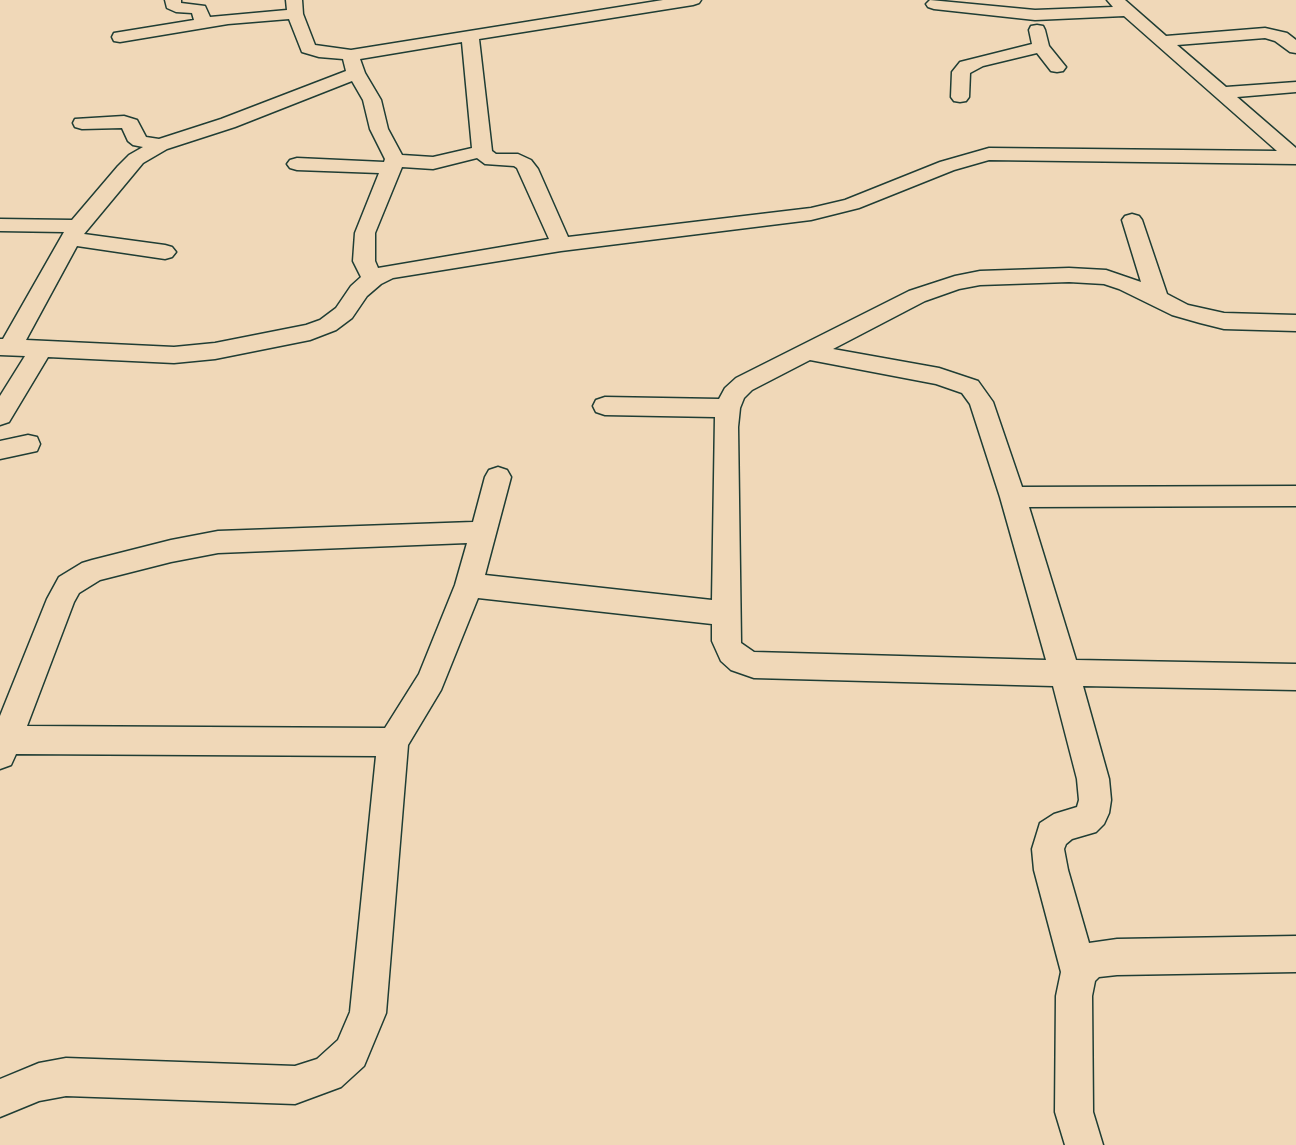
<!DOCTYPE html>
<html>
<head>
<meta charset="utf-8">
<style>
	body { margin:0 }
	canvas { display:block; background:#f0d8b8 }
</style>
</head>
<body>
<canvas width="1296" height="1145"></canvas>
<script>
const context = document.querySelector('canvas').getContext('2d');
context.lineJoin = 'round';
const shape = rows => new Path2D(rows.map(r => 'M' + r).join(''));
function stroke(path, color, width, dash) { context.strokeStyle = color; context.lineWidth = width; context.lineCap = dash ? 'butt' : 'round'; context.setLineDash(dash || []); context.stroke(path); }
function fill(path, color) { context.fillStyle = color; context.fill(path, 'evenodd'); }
const street = shape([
	[165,0,181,0,181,3,205,6,210,17,287,10,286,0,302,0,303,14,315,45,351,50,663,0,701,0,699,3,693,5,479,39,492,151,496,154,518,154,531,160,538,169,568,237,811,208,845,200,940,162,989,148,1277,151,1124,16,1035,20,934,9,928,7,926,4,930,0,1035,10,1113,7,1107,0,1125,0,1166,36,1265,28,1287,33,1296,40,1296,53,1290,52,1275,41,1265,38,1177,45,1226,87,1296,82,1296,92,1237,97,1296,148,1296,164,989,160,954,170,859,208,811,220,561,251,393,278,381,284,367,296,352,318,336,330,310,340,215,359,174,363,48,357,9,422,0,425,0,396,25,356,0,355,0,339,3,339,64,232,0,231,0,219,72,220,118,166,129,155,143,147,133,145,128,141,122,128,82,129,75,127,73,123,75,119,124,116,137,120,146,137,159,139,221,119,346,71,343,59,319,57,302,52,289,19,228,24,120,42,114,41,112,37,114,33,194,20,192,13,176,12,167,8,165,0],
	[462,42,472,148,433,157,402,155,388,129,381,100,365,73,360,59,462,42],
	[352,81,363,100,370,129,385,159,384,162,297,158,290,160,287,164,290,168,297,170,379,173,355,233,353,261,361,277,351,286,336,308,320,320,306,325,215,343,174,347,26,340,77,246,165,259,172,257,176,252,172,247,165,245,84,234,143,163,167,149,235,127,352,81],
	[477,158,485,164,514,166,517,168,549,239,378,268,375,261,375,233,402,167,433,169,477,158],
	[1037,25,1043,26,1045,30,1049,46,1066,67,1063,71,1057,72,1051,71,1037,53,983,66,970,73,969,97,966,101,960,102,954,101,951,97,952,72,960,62,1032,44,1029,30,1031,26,1037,25],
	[1132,214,1139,216,1142,220,1167,294,1188,305,1224,313,1296,315,1296,331,1224,329,1200,323,1172,315,1119,289,1104,284,1069,282,980,285,959,289,925,301,833,349,939,368,978,381,993,402,1022,487,1296,486,1296,506,1029,507,1076,660,1296,664,1296,690,1083,686,1109,779,1111,800,1109,813,1104,824,1096,832,1072,839,1066,844,1064,849,1068,870,1089,943,1117,939,1296,936,1296,972,1117,975,1099,977,1095,981,1092,996,1093,1112,1103,1145,1065,1145,1055,1112,1056,996,1061,972,1034,870,1032,849,1040,823,1054,814,1077,807,1079,800,1077,779,1053,686,754,678,731,670,721,661,712,641,712,624,478,598,441,690,408,745,386,1013,364,1066,341,1087,295,1104,66,1096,39,1101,0,1117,0,1079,39,1063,66,1058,295,1066,317,1059,338,1040,350,1012,376,756,16,754,11,765,0,769,0,716,47,599,59,577,82,563,92,560,171,540,218,531,473,522,485,477,489,470,498,467,507,470,511,477,485,575,712,600,715,417,605,415,596,412,593,406,596,400,605,397,719,399,725,388,736,378,909,291,955,276,980,271,1069,268,1106,270,1141,282,1122,220,1125,216,1132,214],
	[810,360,936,384,962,393,970,404,1000,497,1046,660,754,652,741,643,738,427,740,408,744,398,752,390,810,360],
	[467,543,455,585,419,674,385,728,27,726,74,602,79,593,100,580,171,562,218,553,467,543],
	[28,435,37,437,40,444,37,451,0,459,0,441,28,435]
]);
stroke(street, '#1f3d34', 3);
fill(street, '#f0d8b8');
</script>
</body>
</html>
